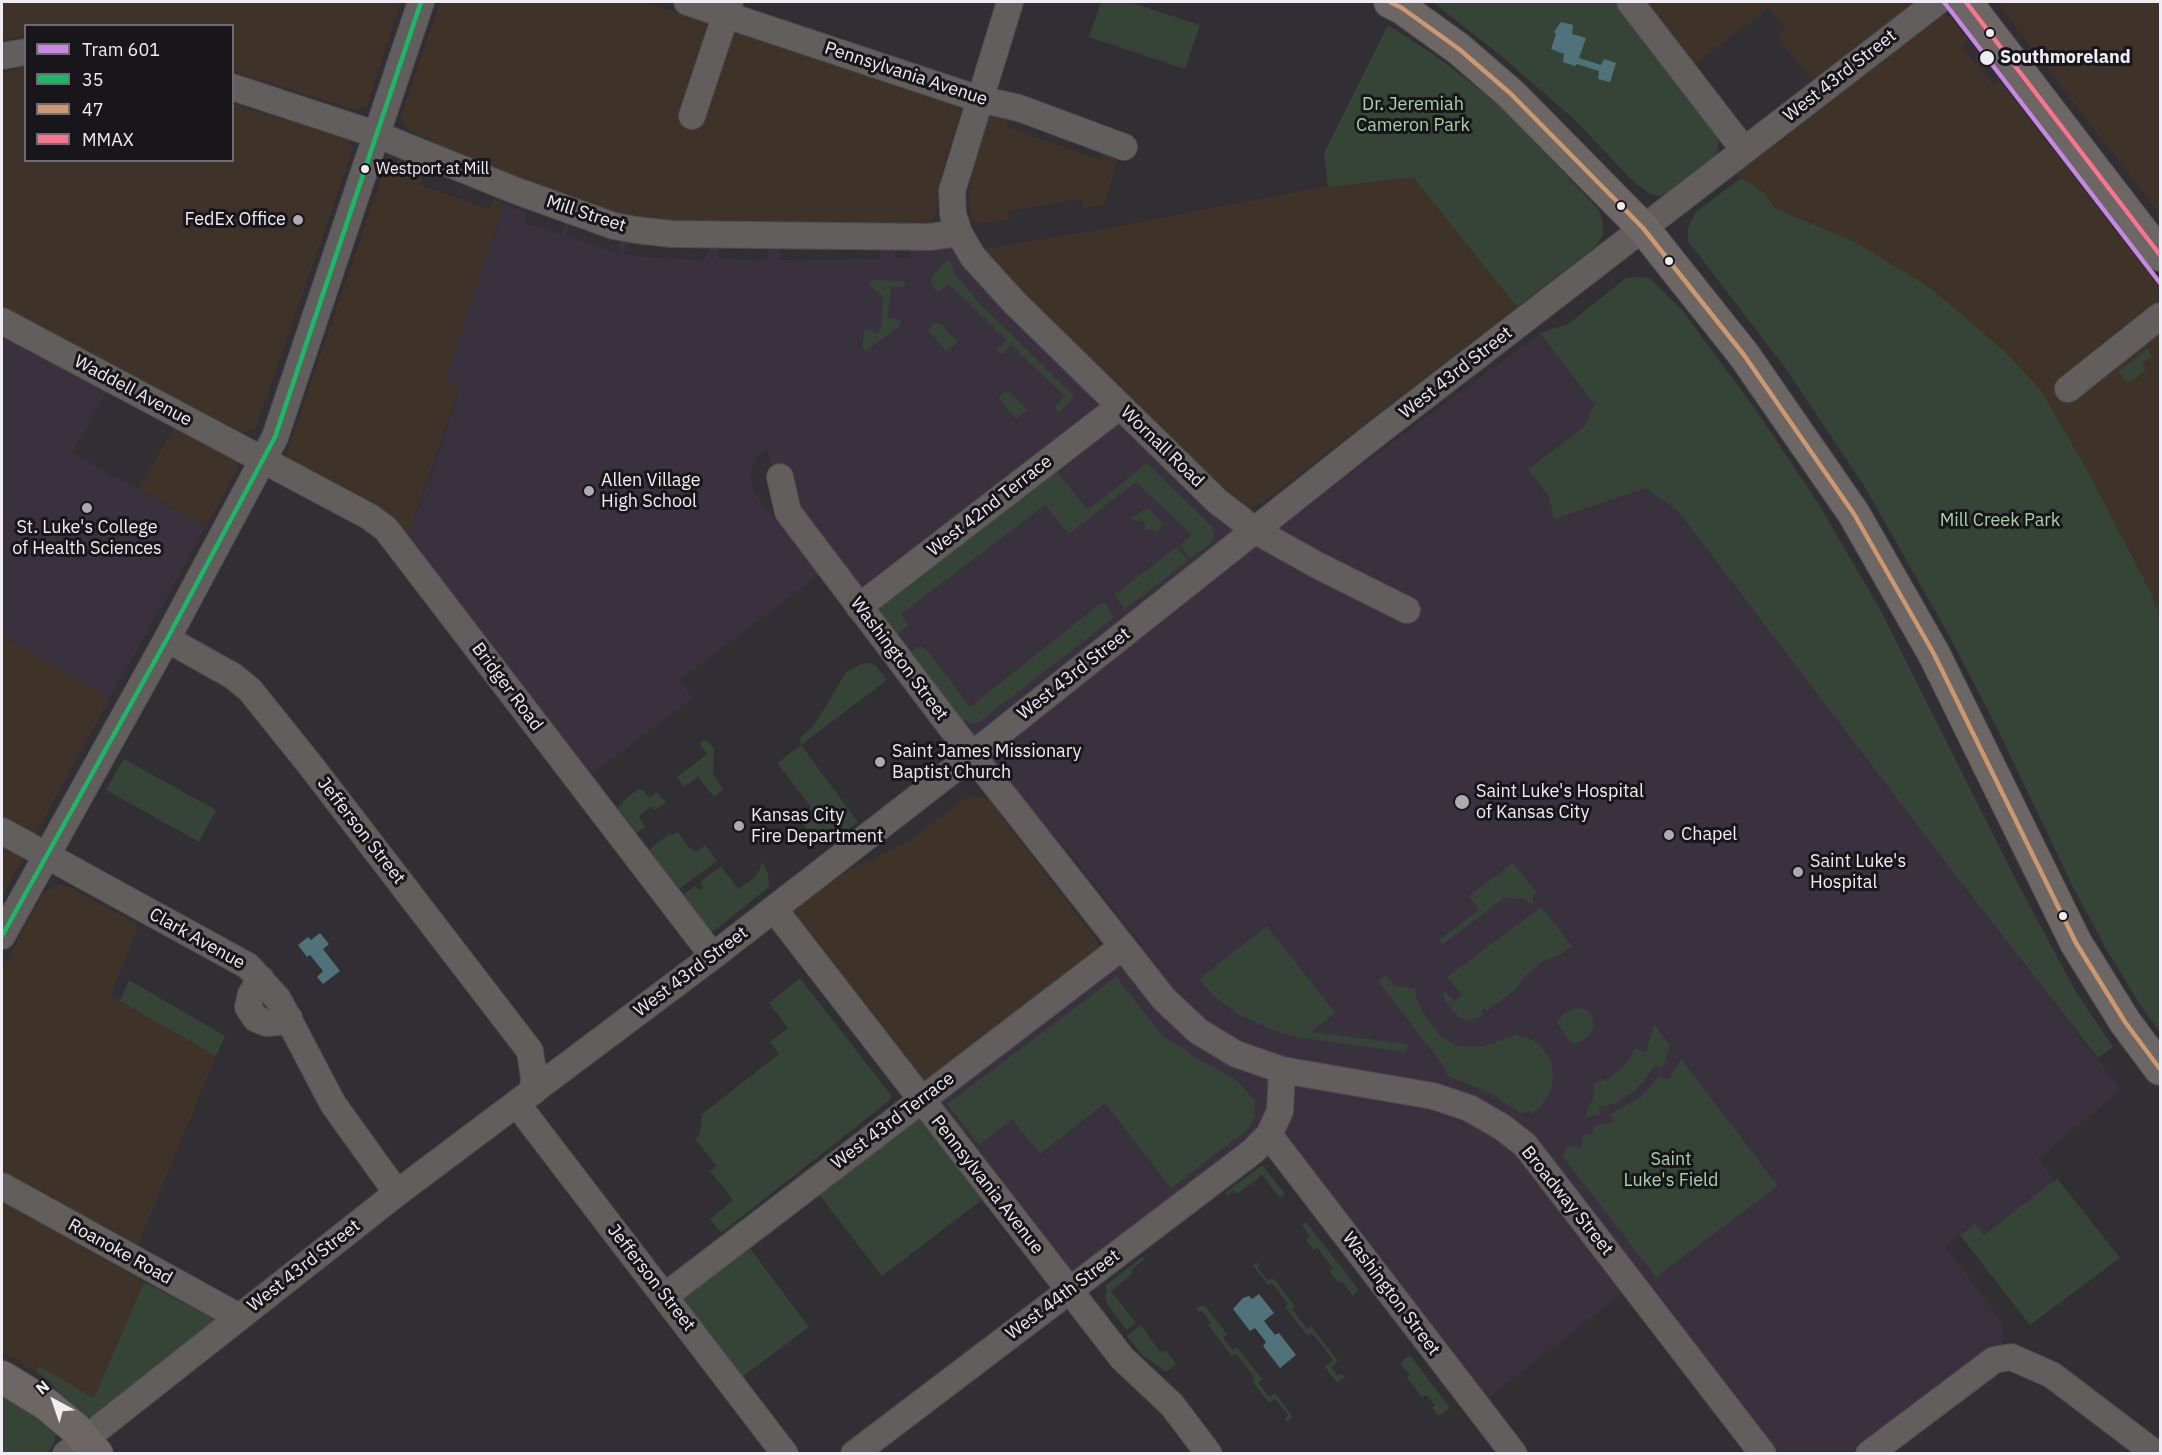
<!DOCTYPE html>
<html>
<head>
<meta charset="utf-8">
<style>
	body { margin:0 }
	#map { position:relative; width:2162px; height:1455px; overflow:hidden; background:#312e34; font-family:"IBM Plex Sans",sans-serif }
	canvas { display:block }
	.frame { position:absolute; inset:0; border:3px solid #f0ecf3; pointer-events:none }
	.legend { position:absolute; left:24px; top:24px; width:210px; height:138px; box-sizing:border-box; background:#18161a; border:2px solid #6e6c71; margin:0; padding:8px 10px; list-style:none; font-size:18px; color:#f0ecf3 }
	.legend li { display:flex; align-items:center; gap:12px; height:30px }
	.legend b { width:30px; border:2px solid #6e6c71 }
	.north { position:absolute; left:24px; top:1371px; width:60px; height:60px; -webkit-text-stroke:4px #18161a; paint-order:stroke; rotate:320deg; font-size:16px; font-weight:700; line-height:24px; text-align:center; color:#f0ecf3 }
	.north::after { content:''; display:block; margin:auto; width:21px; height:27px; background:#f0ecf3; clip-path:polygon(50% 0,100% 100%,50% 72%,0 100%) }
</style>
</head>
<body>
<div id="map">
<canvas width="2162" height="1455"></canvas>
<div class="frame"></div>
<ul class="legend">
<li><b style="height:8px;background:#c787e3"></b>Tram 601</li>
<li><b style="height:8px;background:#1ab867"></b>35</li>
<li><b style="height:8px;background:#cd976f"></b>47</li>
<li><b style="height:8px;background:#fc738d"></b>MMAX</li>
</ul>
<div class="north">N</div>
</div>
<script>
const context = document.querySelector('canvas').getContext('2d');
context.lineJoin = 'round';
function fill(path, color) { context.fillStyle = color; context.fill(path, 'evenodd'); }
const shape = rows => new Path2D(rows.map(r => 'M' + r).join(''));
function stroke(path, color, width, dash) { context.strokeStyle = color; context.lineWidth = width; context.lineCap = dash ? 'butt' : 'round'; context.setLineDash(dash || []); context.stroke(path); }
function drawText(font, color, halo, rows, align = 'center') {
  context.font = font + ' "IBM Plex Sans",sans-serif'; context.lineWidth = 6; context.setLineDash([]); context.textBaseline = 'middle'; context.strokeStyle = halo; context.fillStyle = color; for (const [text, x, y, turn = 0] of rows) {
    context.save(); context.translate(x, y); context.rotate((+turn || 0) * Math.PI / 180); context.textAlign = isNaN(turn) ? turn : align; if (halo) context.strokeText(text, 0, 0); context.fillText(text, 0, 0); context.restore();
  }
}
const commercial = shape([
	[2,2,401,2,367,106,356,110,233,72,232,26,26,26,25,34,2,41],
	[440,2,646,2,952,104,959,108,961,112,940,179,935,215,931,221,926,223,792,226,642,220,529,187,409,130,402,121,401,116],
	[1642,2,1915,2,1813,82,1777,37,1785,30,1768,8,1692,67],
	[1995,2,2160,2,2160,215,1998,4],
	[1943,13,1950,17,1968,40,1962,46,1993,85,1999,80,2160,288,2160,617,2152,595,2086,468,2041,390,1855,242,1774,208,1765,193,1741,178,1735,172],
	[25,67,26,160,232,160,233,104,348,138,353,149,257,425,253,430,236,434,2,307,2,73],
	[997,116,1009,119,1007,127,1101,160,1104,153,1116,155,1117,160,1106,200,1102,205,1083,209,1082,199,1009,211,1010,220,979,224,974,221,970,216,968,172,982,125,988,118],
	[397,160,406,161,423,168,420,185,489,209,493,199,505,204,446,379,461,385,405,544,287,459,286,455,383,173,390,164],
	[1413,177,1517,307,1262,503,1246,509,1241,509,1014,290,983,249,1103,229,1327,186],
	[175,426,237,459,238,468,206,527,138,489],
	[2,636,110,698,36,833,32,836,2,820],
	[968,796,981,796,990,801,1102,948,925,1084,791,911,796,905,849,870,907,842],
	[2,843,22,854,22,860,2,896],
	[59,884,70,887,135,923,138,928,111,995,216,1056,136,1250,2,1175,2,970,43,893],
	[2,1201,144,1282,94,1398,39,1366,36,1372,2,1352]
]);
const built = shape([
	[505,204,526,212,525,223,561,234,564,226,567,224,569,228,566,236,617,253,620,243,624,240,626,244,624,254,644,257,705,260,709,247,718,246,719,259,766,260,768,247,779,248,780,260,881,259,881,246,894,247,895,258,909,258,908,245,943,244,964,254,1258,542,1540,333,1594,404,1585,426,1528,468,1549,497,1554,519,1647,488,1678,511,2121,1090,2038,1159,2054,1180,1984,1235,1974,1224,1946,1247,2002,1322,2002,1350,1979,1361,1855,1453,1776,1453,1645,1276,1482,1403,1309,1173,1251,1137,1071,1273,940,1103,941,1100,1142,946,1079,864,972,740,777,496,768,448,756,457,751,467,750,475,752,489,819,575,680,680,693,698,587,778,405,544,435,464,461,385,446,379],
	[2,331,108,389,72,453,206,527,110,698,2,636]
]);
const green = shape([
	[1101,2,1129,2,1200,25,1185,69,1089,37],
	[1433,2,1615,2,1713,130,1719,143,1716,155,1668,193,1658,196,1650,194,1634,182,1575,120,1501,56],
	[1388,25,1433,54,1498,103,1599,210,1603,224,1603,235,1595,247,1517,307,1413,177,1328,187,1324,153],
	[1741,178,1765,193,1774,208,1855,242,1929,287,2004,351,2041,390,2086,468,2152,595,2160,617,2160,1032,2139,1003,2105,947,2073,887,1998,730,1951,639,1863,484,1786,369,1688,241,1688,228,1696,212],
	[950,259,955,274,977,301,1073,395,1071,400,1058,413,1055,406,1065,396,1011,345,1002,354,999,353,997,349,1006,340,949,284,939,292,934,290,931,281,933,276,943,263],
	[1640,277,1651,279,1682,310,1758,413,1818,503,1881,611,2016,880,2076,992,2113,1047,2098,1058,1950,868,1678,511,1646,488,1554,519,1549,497,1528,469,1585,426,1594,404,1540,333,1568,324,1626,278],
	[873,280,902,281,906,285,905,287,891,287,888,318,900,320,901,325,866,351,862,347,865,327,877,334,881,328,883,296,870,286,870,283],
	[935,323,941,324,956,341,956,344,946,351,928,330],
	[2147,349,2152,356,2142,364,2146,370,2133,381,2127,382,2118,372],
	[1006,391,1010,392,1027,410,1016,419,999,399,999,396],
	[1147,463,1212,527,1214,536,1211,543,1190,559,1180,545,1192,535,1136,482,1069,534,1045,505,901,614,908,625,898,634,877,608,1056,471,1088,510],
	[1149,509,1162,522,1159,531,1145,529,1145,522,1131,519,1143,510],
	[1177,547,1188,561,1125,609,1114,595],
	[1101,603,1106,604,1114,618,979,722,973,724,970,724,967,720,964,722,912,652,915,648,921,646,927,650,970,707],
	[870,663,876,666,887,680,801,745,858,822,835,839,828,843,824,842,813,836,803,825,813,818,808,811,811,807,777,763,801,745,800,738,815,724,846,672,861,664],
	[706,740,714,748,713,773,723,790,714,797,698,777,684,787,677,777,707,754,700,745,701,741],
	[124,759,216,810,199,842,106,790],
	[638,789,644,791,650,798,657,792,666,802,655,810,651,806,639,816,645,827,637,833,617,809,623,801],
	[678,832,688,847,696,852,705,845,717,861,678,890,650,851,652,847,670,833,672,836],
	[762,862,768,873,769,887,714,931,708,929,682,895,695,886,699,890,703,887,700,882,721,866,738,889,753,879,760,869],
	[1513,863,1537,893,1532,898,1534,905,1521,898,1512,899,1511,897,1501,900,1443,944,1439,940,1479,910,1469,896],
	[1541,907,1572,946,1561,954,1540,963,1524,977,1516,989,1487,1011,1484,1008,1481,1011,1483,1014,1477,1018,1466,1020,1458,1016,1445,1001,1443,990,1454,1001,1462,995,1447,977],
	[1267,926,1335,1013,1311,1032,1407,1044,1409,1046,1405,1052,1302,1038,1275,1031,1236,1013,1214,996,1199,979],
	[1386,975,1395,986,1415,988,1416,998,1422,1011,1441,1037,1457,1046,1481,1047,1515,1035,1528,1038,1539,1044,1551,1061,1553,1078,1551,1090,1541,1106,1533,1114,1529,1111,1521,1113,1491,1094,1447,1075,1443,1065,1378,981],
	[1116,977,1163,1036,1187,1051,1190,1055,1235,1079,1255,1100,1255,1116,1247,1130,1171,1188,1105,1103,1040,1154,1012,1119,979,1145,947,1104],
	[800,978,891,1095,889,1101,721,1233,710,1219,733,1200,710,1171,717,1166,695,1139,700,1134,702,1114,779,1054,770,1042,788,1028,769,1003],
	[129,980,225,1036,216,1056,120,1001],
	[1577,1007,1589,1012,1593,1020,1594,1026,1589,1036,1575,1044,1569,1041,1557,1023,1563,1014],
	[1654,1024,1670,1045,1663,1068,1655,1065,1644,1081,1632,1093,1616,1103,1598,1108,1600,1114,1585,1118,1590,1102,1593,1101,1594,1084,1609,1078,1621,1069,1630,1059,1635,1048,1646,1053],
	[1681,1059,1778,1186,1656,1277,1563,1157,1566,1146,1581,1148,1583,1135,1593,1134,1593,1127,1613,1121,1610,1114,1641,1097,1659,1076,1668,1080],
	[919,1119,924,1121,983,1199,882,1276,818,1193,912,1120],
	[1262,1165,1285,1194,1280,1198,1262,1175,1237,1194,1234,1190,1227,1196,1225,1193],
	[2057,1178,2120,1258,2030,1325,1960,1235,1975,1224,1984,1235],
	[1306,1222,1358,1289,1353,1296,1341,1281,1338,1282,1329,1271,1333,1268,1317,1248,1314,1250,1306,1240,1310,1236,1302,1225],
	[749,1247,809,1327,738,1380,683,1304,684,1298,688,1293],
	[1142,1257,1145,1259,1131,1270,1133,1273,1111,1291,1136,1323,1127,1330,1107,1304,1105,1296,1107,1289,1105,1286],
	[1257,1262,1260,1266,1258,1268,1268,1281,1273,1278,1295,1306,1292,1309,1307,1329,1311,1326,1338,1361,1331,1367,1338,1376,1341,1373,1345,1377,1337,1383,1325,1367,1333,1360,1312,1333,1308,1336,1285,1307,1288,1304,1272,1283,1268,1285,1253,1266],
	[144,1282,212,1318,215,1323,92,1417,86,1417,66,1403,50,1381,36,1372,39,1366,94,1398],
	[1200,1306,1205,1306,1227,1334,1223,1338,1233,1350,1237,1347,1262,1379,1258,1383,1269,1397,1275,1393,1293,1417,1287,1422,1285,1419,1288,1415,1275,1399,1269,1403,1252,1381,1255,1378,1236,1354,1232,1356,1208,1325,1211,1323,1202,1311,1199,1312,1196,1308],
	[1141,1325,1161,1353,1166,1350,1176,1364,1166,1372,1142,1355,1127,1336],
	[1410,1355,1450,1408,1439,1416,1432,1408,1435,1405,1426,1395,1422,1397,1407,1378,1410,1375,1400,1363],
	[2,1393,28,1409,56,1431,54,1443,47,1453,2,1453]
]);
const water = shape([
	[1561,22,1573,25,1572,34,1586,38,1579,58,1601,65,1604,59,1616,63,1610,82,1598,79,1599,71,1577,64,1575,66,1563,62,1564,54,1551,49,1556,34,1554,32],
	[320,933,329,944,323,949,340,971,323,984,317,977,323,971,310,955,307,957,298,945,308,937,311,940],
	[1259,1294,1274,1313,1264,1321,1275,1335,1279,1333,1296,1355,1280,1368,1263,1346,1266,1342,1255,1328,1250,1331,1233,1309,1243,1298,1249,1296,1252,1299]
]);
const minor = shape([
	[687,2,979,99,1019,108,1124,147],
	[1010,2,952,191,953,214,959,233,973,257,1014,302,1217,501,1256,531,1317,565,1407,610],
	[1630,2,1744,150],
	[2,56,26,52],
	[232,87,378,135,514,190,614,226,636,230,672,234,929,237,959,233],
	[692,116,730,2],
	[2,321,370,517,386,529,713,956],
	[2068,389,2160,316],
	[780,477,788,512,972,755,1164,999,1198,1031,1236,1054,1282,1070,1433,1096,1469,1108,1502,1127,1525,1145,1539,1163,1763,1454],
	[859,607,1120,406],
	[167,639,233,676,250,690,311,766,530,1051,534,1078,533,1092],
	[2,831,248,966,278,999,333,1104,397,1193],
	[774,909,1122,1358,1172,1405,1209,1454],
	[2,936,167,639,275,437,421,2],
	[261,979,251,994,248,1007,256,1019,267,1023,278,1022,289,1018],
	[517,1104,785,1454],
	[1269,1135,1514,1454],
	[2,1186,239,1317],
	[665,1296,1122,947],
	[66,1454,397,1193,713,956,953,770,1372,437,1937,2],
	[854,1454,1252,1152,1269,1135,1280,1111,1282,1070],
	[1869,1454,1994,1360,2011,1357,2052,1375,2156,1454]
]);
const major = shape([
	[1390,2,1402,8,1459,49,1511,94,1643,228,1744,355,1854,514,1934,654,2076,943,2125,1022,2160,1069],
	[1966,2,2160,255],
	[2,1377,46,1404,76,1429,97,1454]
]);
const bus1 = shape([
	[2,936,167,639,275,437,421,2]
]);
const bus2 = shape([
	[1390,2,1402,8,1459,49,1511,94,1643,228,1744,355,1854,514,1934,654,2076,943,2125,1022,2160,1069]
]);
const bus3 = shape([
	[1966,2,2160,255]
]);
const tram1 = shape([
	[1944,2,2160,283]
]);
const markers = [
	[1990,33,5,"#f0ecf3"],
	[1987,58,8,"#f0ecf3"],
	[365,169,5,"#f0ecf3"],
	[1621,206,5,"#f0ecf3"],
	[298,220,6,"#adaab0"],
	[1669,261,5,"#f0ecf3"],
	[589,491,6,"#adaab0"],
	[87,508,6,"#adaab0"],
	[880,762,6,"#adaab0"],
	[1462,802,8,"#adaab0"],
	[739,826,6,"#adaab0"],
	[1669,835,6,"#adaab0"],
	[1798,872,6,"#adaab0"],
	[2063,916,5,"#f0ecf3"]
];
const busNames = [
	["Westport at Mill",376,169]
];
const stopNames = [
	["Southmoreland",2000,58]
];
const streetNames = [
	["Pennsylvania Avenue",906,74,18],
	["West 43rd Street",1840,76,-38],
	["Mill Street",586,214,18],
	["West 43rd Street",1456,373,-38],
	["Waddell Avenue",133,391,28],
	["Wornall Road",1162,447,44],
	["West 42nd Terrace",990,506,-38],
	["Washington Street",899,659,53],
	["West 43rd Street",1074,674,-38],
	["Bridger Road",507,687,53],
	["Jefferson Street",361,831,52],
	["Clark Avenue",197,939,29],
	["West 43rd Street",691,972,-37],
	["West 43rd Terrace",893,1121,-37],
	["Pennsylvania Avenue",987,1185,52],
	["Broadway Street",1567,1201,51],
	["Roanoke Road",120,1252,29],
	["West 43rd Street",304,1266,-38],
	["Jefferson Street",651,1278,52],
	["Washington Street",1391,1294,53],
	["West 44th Street",1063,1295,-37]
];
const parkNames = [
	["Dr. Jeremiah",1413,105],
	["Cameron Park",1413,126],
	["Mill Creek Park",2000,521],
	["Saint",1671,1160],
	["Luke's Field",1671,1181]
];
const poiNames = [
	["FedEx Office",286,220,"right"],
	["Allen Village",601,481],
	["High School",601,502],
	["St. Luke's College",87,528,"center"],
	["of Health Sciences",87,549,"center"],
	["Saint James Missionary",892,752],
	["Baptist Church",892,773],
	["Saint Luke's Hospital",1476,792],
	["of Kansas City",1476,813],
	["Kansas City",751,816],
	["Fire Department",751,837],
	["Chapel",1681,835],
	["Saint Luke's",1810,862],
	["Hospital",1810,883]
];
fill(commercial, '#3f3228');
fill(built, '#3a313f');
fill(green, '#364437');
fill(water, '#50727a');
stroke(minor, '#4c494e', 28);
stroke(major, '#4c494e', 34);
stroke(minor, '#615e5d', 26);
stroke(major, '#6c6765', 32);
stroke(bus1, '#1ab867', 4.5);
stroke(bus2, '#cd976f', 4.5);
stroke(bus3, '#fc738d', 4.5);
stroke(tram1, '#c787e3', 4.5);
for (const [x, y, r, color] of markers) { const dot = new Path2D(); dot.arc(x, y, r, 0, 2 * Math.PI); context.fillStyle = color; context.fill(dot); stroke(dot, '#18161a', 2); }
drawText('16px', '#f0ecf3', '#18161a', busNames, 'left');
drawText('bold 18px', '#f0ecf3', '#18161a', stopNames, 'left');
drawText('18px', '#f0ecf3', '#18161a', streetNames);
drawText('18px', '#a7d2a8', '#18161a', parkNames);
drawText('18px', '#f0ecf3', '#18161a', poiNames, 'left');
</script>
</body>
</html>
